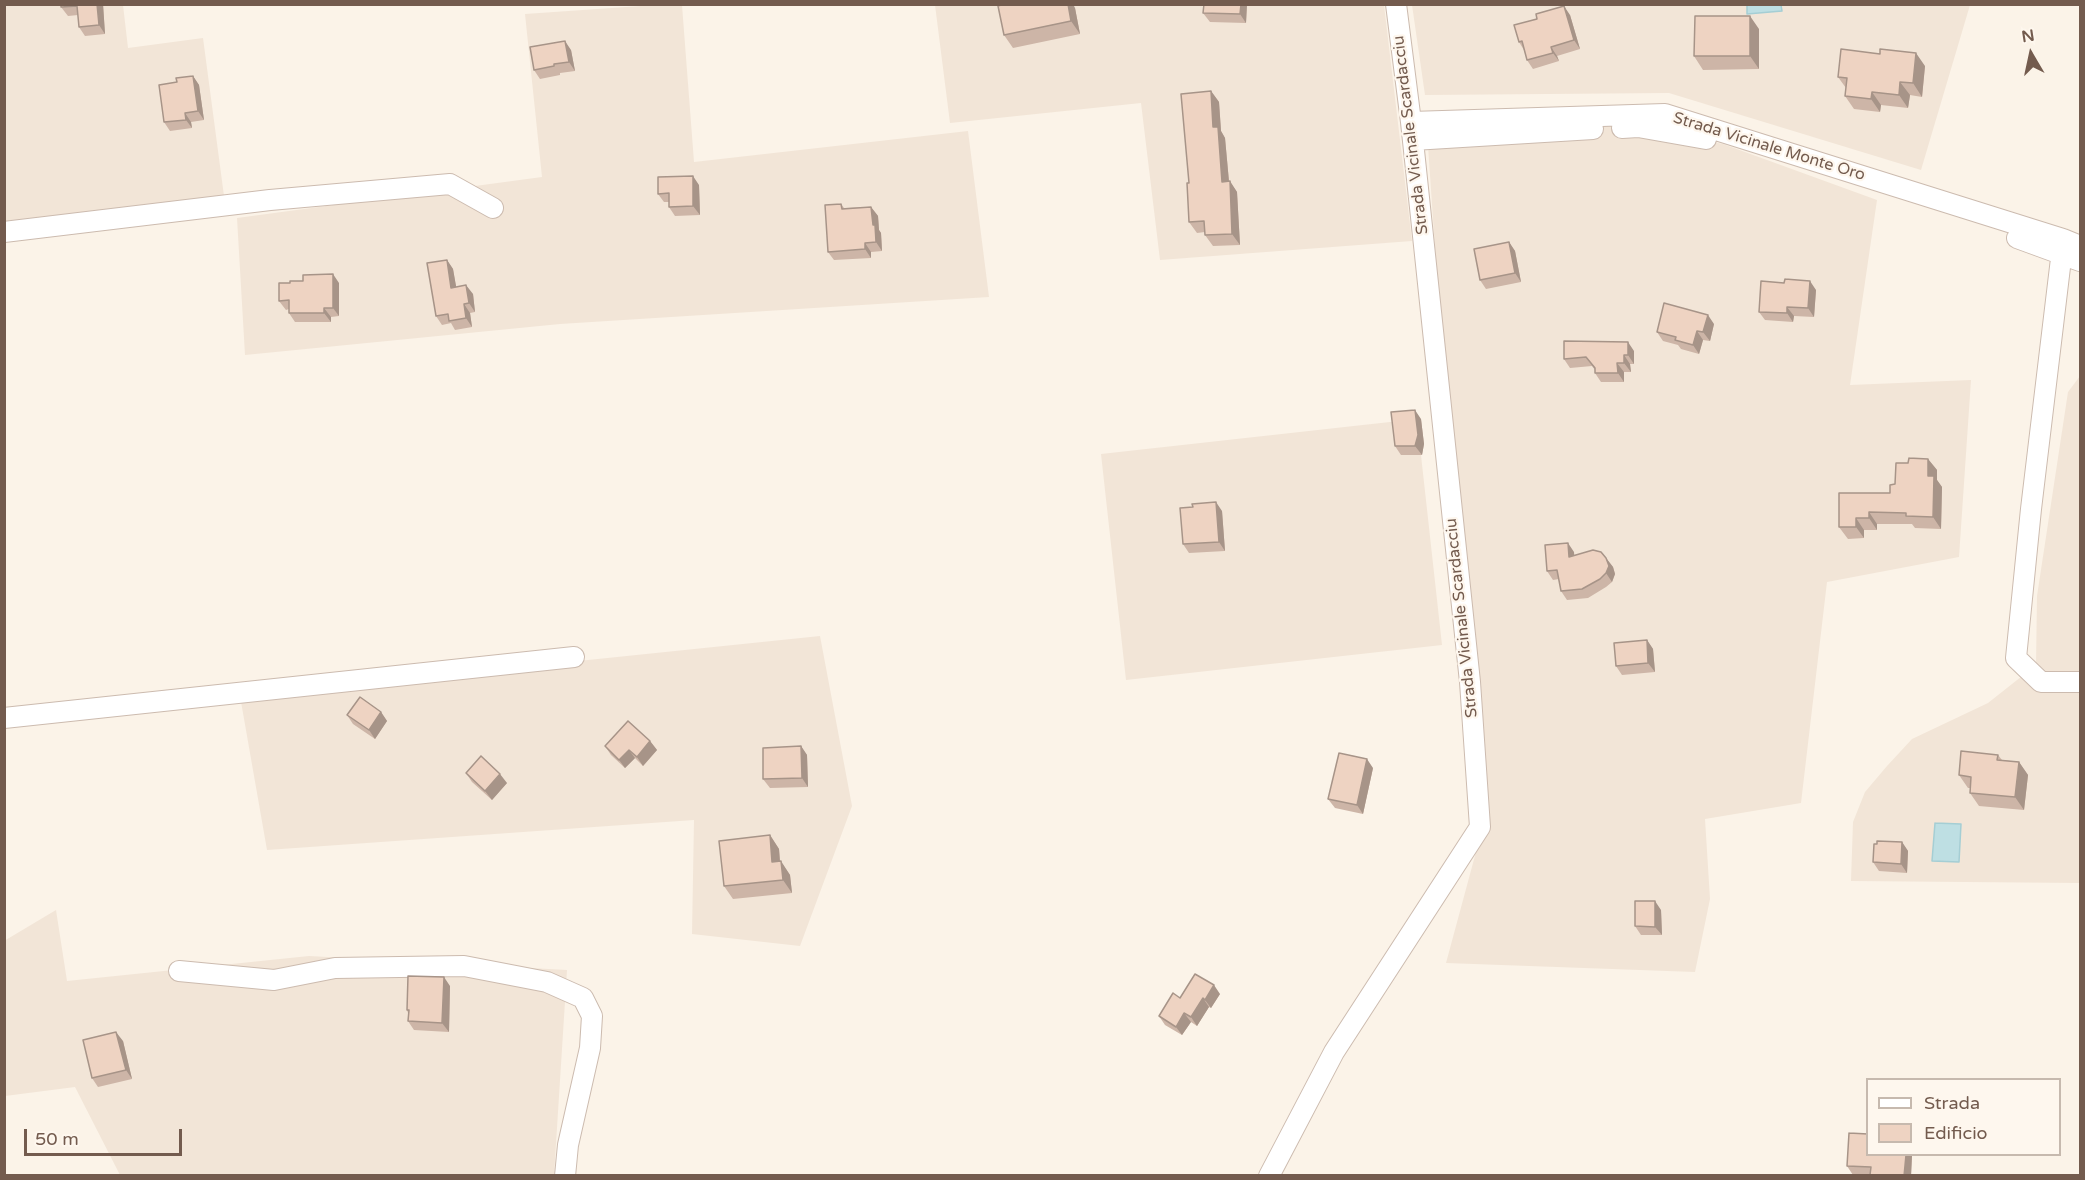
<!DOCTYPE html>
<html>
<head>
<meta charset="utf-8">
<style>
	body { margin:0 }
	#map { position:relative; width:2085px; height:1180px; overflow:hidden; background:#fbf3e8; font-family:"Varela Round",sans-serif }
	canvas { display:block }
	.frame { position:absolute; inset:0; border:6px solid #735b4e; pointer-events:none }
	.legend { position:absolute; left:1866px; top:1078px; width:195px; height:78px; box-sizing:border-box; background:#fef7ee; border:2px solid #c6b9ae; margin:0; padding:8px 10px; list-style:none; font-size:18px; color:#735b4e }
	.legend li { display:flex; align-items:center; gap:12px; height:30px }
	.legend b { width:30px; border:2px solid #c6b9ae }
	.north { position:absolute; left:2001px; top:24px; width:60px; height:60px; -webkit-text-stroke:4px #fef7ee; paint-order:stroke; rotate:351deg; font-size:16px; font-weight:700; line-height:24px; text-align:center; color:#735b4e }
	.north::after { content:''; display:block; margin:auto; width:21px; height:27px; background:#735b4e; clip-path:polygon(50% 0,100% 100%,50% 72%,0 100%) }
	.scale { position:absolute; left:24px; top:1129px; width:158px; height:27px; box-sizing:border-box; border:3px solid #735b4e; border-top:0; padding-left:8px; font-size:18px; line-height:21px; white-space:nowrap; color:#735b4e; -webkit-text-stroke:4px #fef7ee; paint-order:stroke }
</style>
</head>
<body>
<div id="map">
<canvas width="2085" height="1180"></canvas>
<div class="frame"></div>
<ul class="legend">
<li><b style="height:8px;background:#fff"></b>Strada</li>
<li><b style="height:16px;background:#eed3c2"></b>Edificio</li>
</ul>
<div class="north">N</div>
<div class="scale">50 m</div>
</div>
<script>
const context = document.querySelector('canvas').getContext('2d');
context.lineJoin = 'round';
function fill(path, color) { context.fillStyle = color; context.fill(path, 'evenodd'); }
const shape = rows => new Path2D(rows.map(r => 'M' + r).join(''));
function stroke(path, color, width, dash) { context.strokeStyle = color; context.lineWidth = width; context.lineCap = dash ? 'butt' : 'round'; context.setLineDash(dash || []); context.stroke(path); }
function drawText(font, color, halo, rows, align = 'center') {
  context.font = font + ' "Varela Round",sans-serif'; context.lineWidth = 4.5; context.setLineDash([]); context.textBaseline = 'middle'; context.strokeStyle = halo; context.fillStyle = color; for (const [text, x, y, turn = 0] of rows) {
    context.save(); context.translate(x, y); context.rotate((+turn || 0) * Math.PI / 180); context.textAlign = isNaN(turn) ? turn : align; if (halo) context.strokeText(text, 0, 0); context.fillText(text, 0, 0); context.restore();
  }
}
const residential = shape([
	[4,5,123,5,128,48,203,38,224,196,5,223],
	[655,5,682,5,694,162,968,131,989,297,560,324,245,355,237,218,542,177,525,14],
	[935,5,1384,5,1412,241,1160,260,1141,103,950,123],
	[1412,5,1970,5,1921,170,1669,93,1425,95],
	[1609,121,1723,144,1877,200,1850,385,1971,380,1959,557,1827,582,1801,803,1705,819,1710,899,1695,972,1446,963,1483,826,1449,452,1428,146],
	[2080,376,2080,883,1851,881,1853,822,1865,792,1887,766,1912,739,1988,703,2036,665,2037,596,2068,392],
	[1417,419,1442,645,1126,680,1101,454],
	[820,636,852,806,800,946,692,934,694,820,267,850,240,696],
	[56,910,67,981,309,956,567,970,554,1175,120,1175,75,1087,5,1096,4,941]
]);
const water = shape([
	[1747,5,1781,5,1782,11,1747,14,1747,5],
	[1935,823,1961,824,1959,862,1932,861,1935,823]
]);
const minor = shape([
	[1411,122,1665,114,2063,239,2080,246],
	[1622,128,1638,127,1706,139],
	[1413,140,1593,129],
	[4,232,270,200,450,184,493,208],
	[2017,238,2080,261],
	[2063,242,2031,509,2016,658,2041,682,2080,682],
	[4,718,574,657],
	[179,971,274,980,335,968,464,966,547,982,583,998,592,1016,590,1048,568,1145,565,1176],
	[1269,1176,1334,1052,1480,827,1470,682,1411,122,1396,4]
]);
const wall = shape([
	[103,4,105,34,85,36,79,27,78,15,68,16,61,7],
	[1247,4,1246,23,1210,22,1203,13],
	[1075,8,1080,34,1013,48,1004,35],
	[1570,15,1580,49,1557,56,1559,61,1533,69,1527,60,1524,50,1519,42],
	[1759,29,1759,69,1703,70,1694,56],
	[571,50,575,71,560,73,560,75,540,79,534,70],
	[1925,66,1922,97,1910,95,1908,108,1881,105,1880,112,1854,109,1845,96,1846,88,1838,77],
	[193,76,199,85,204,120,191,122,192,128,170,131,164,122,177,82],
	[1211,91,1219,102,1221,131,1225,138,1229,181,1237,192,1240,245,1213,246,1205,235,1205,232,1197,233,1189,222,1189,183],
	[699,185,700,215,675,216,669,207,669,202,664,202,658,194],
	[841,204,844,208,871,207,878,216,879,230,881,233,882,251,871,252,871,258,834,260,828,252],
	[1509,242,1515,251,1521,282,1486,289,1480,280],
	[447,260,453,269,456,287,473,294,475,312,470,313,472,327,455,330,451,323,442,325,436,316],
	[339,283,339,316,331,317,331,322,295,322,289,313,289,309,286,310,279,301],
	[1784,283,1816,290,1814,317,1794,316,1793,322,1765,320,1759,312],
	[1714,324,1710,341,1703,340,1699,354,1681,349,1678,345,1663,341,1657,332],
	[1634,351,1634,364,1630,364,1631,372,1624,372,1624,382,1601,382,1595,373,1595,370,1592,366,1570,368,1564,359],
	[1421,419,1424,444,1422,455,1401,455,1395,446],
	[1928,459,1937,470,1937,480,1942,487,1941,529,1915,528,1912,524,1877,524,1877,530,1864,530,1864,538,1848,539,1839,527,1890,493,1908,463],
	[1193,507,1222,511,1225,551,1189,553,1183,544],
	[1574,552,1574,555,1606,558,1613,567,1615,574,1612,582,1606,587,1588,598,1567,600,1561,591,1559,579,1553,580,1547,571],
	[1647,640,1653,649,1655,672,1622,675,1616,666],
	[381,712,387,721,375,739,353,724,347,715],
	[650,741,657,750,643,766,635,758,625,768,611,755,605,746],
	[801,746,807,755,808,787,770,788,763,779],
	[1998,755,2002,760,2019,762,2028,775,2024,810,1979,806,1970,793,1970,788,1968,788,1959,775],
	[1373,768,1363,814,1335,808,1328,799],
	[466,773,507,783,492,800,472,782],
	[770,835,779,849,780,861,790,875,792,893,733,899,724,886],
	[1902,842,1908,851,1907,873,1879,871,1873,862],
	[1661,910,1662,935,1641,935,1635,926],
	[450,986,449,1032,414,1030,408,1021,408,1013,407,1010],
	[1220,994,1211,1008,1209,1007,1197,1026,1191,1022,1182,1035,1165,1025,1159,1016,1180,998],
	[123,1041,132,1079,98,1087,92,1078],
	[1868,1155,1912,1155,1911,1176,1853,1175,1847,1166]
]);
const shadedWall = shape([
	[97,4,103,4,105,34,99,25],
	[1068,4,1073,4,1075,8,1080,34,1071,21],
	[1241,4,1247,4,1246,23,1240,14],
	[1564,6,1570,15,1580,49,1574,40],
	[1750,16,1759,29,1759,69,1750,56],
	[565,41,571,50,575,71,569,62],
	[1551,47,1557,56,1559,61,1553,53],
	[1916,53,1925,66,1922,97,1913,83],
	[193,76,199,85,204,120,198,111],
	[1900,82,1910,95,1908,108,1899,95],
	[1211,91,1219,102,1221,131,1225,138,1230,193,1222,182,1213,127],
	[1872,92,1881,105,1880,112,1871,99],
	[185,113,191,122,192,128,186,120],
	[693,176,699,185,700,215,693,206],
	[1230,181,1237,192,1240,245,1232,234],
	[871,207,878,216,879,230,881,233,882,251,876,242,873,225],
	[1509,242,1515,251,1521,282,1515,273],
	[865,243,871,252,871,258,865,249],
	[447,260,453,269,458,297,451,288],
	[333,274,339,283,339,316,333,308],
	[1810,281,1816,290,1814,317,1808,308],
	[466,285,473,294,475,312,469,303],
	[464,304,470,313,472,327,466,318],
	[1787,307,1794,316,1793,322,1787,313],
	[324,308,331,317,331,322,324,313],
	[1708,315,1714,324,1710,341,1703,332],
	[1697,331,1703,340,1699,354,1693,345],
	[1628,342,1634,351,1634,364,1628,355],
	[1624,355,1630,364,1631,372,1624,363],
	[1617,363,1624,372,1624,382,1618,373],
	[1415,410,1421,419,1424,444,1422,455,1415,446],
	[1928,459,1937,470,1937,480,1942,487,1941,529,1933,517,1928,476],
	[1216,502,1222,511,1225,551,1219,542],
	[1869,512,1877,524,1877,530,1869,518],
	[1856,518,1864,530,1864,538,1856,527],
	[1568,543,1574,552,1575,566,1569,557],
	[1606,558,1613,567,1615,574,1612,582,1606,573],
	[1647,640,1653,649,1655,672,1648,663],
	[381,712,387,721,375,739,369,730],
	[650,741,657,750,643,766,637,757],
	[801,746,807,755,808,787,802,778],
	[629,750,635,758,625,768,619,760],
	[1367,759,1373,768,1363,814,1357,805],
	[2019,762,2028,775,2024,810,2015,797],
	[500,774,507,783,492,800,485,791],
	[770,835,779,849,781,876,772,862],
	[1902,842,1908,851,1907,873,1901,864],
	[781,861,790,875,792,893,783,880],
	[1655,901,1661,910,1662,935,1655,927],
	[444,977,450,986,449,1032,442,1023],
	[1214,985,1220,994,1211,1008,1205,1000],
	[1203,998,1209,1007,1197,1026,1191,1017],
	[1184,1013,1191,1022,1182,1035,1176,1027],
	[116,1032,123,1041,132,1079,126,1070],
	[1906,1155,1912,1155,1911,1176,1904,1176]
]);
const building = shape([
	[61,4,97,4,99,25,79,27,77,6,61,7,61,4],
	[1004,4,1068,4,1071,21,1004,35,998,6,1004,4],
	[1204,4,1241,4,1240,14,1203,13,1204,4],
	[1564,6,1574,40,1551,47,1553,53,1527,60,1522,41,1519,42,1514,25,1537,19,1536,14,1564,6],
	[1695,16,1750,16,1750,56,1694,56,1695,16],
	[565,41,569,62,554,64,554,66,534,70,530,47,565,41],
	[1841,49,1880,54,1880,49,1916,53,1913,83,1900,82,1899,95,1872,92,1871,99,1845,96,1847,78,1838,77,1841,49],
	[193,76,198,111,185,113,186,120,164,122,159,85,177,82,176,78,193,76],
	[1211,91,1213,127,1218,127,1222,182,1230,181,1232,234,1205,235,1204,221,1189,222,1187,183,1189,183,1181,94,1211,91],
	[693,176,693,206,669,207,669,193,658,194,658,177,693,176],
	[841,204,842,209,871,207,873,225,875,225,876,242,865,243,865,249,828,252,825,205,841,204],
	[1509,242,1515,273,1480,280,1474,249,1509,242],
	[447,260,451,288,466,285,469,303,464,304,466,318,449,321,448,314,436,316,427,263,447,260],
	[333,274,333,308,324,308,324,313,289,313,289,300,279,301,279,283,290,283,290,281,303,281,303,275,333,274],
	[1785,279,1810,281,1808,308,1787,307,1787,313,1759,312,1761,281,1784,283,1785,279],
	[1664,303,1708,315,1703,332,1697,331,1693,345,1675,340,1676,337,1657,332,1664,303],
	[1564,341,1628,342,1628,355,1624,355,1624,363,1617,363,1618,373,1595,373,1595,368,1586,357,1564,359,1564,341],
	[1415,410,1418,435,1415,446,1395,446,1391,412,1415,410],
	[1909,458,1928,459,1928,476,1934,476,1933,517,1906,516,1906,513,1869,512,1869,518,1856,518,1856,527,1839,527,1839,493,1890,493,1890,485,1895,484,1896,463,1908,463,1909,458],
	[1216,502,1219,542,1183,544,1180,508,1193,507,1192,504,1216,502],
	[1568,543,1569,557,1593,550,1601,552,1606,558,1609,566,1606,573,1600,579,1582,589,1561,591,1557,570,1547,571,1545,545,1568,543],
	[1647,640,1648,663,1616,666,1614,643,1647,640],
	[360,697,381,712,369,730,347,715,360,697],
	[628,721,650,741,637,757,629,750,619,760,605,746,628,721],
	[801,746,802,778,763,779,763,748,801,746],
	[1961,751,1998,755,1997,760,2019,762,2015,797,1970,793,1971,777,1959,775,1961,751],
	[1339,753,1367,759,1357,805,1328,799,1339,753],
	[481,756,500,774,485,791,466,773,481,756],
	[770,835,772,862,781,861,783,880,724,886,719,841,770,835],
	[1877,841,1902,842,1901,864,1873,862,1874,844,1877,844,1877,841],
	[1635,901,1655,901,1655,927,1635,926,1635,901],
	[1195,974,1214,985,1205,1000,1203,998,1191,1017,1184,1013,1176,1027,1159,1016,1173,993,1180,998,1195,974],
	[408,976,444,977,442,1023,408,1021,409,1010,407,1010,408,976],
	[116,1032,126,1070,92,1078,83,1040,116,1032],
	[1849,1133,1868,1134,1868,1155,1906,1155,1904,1176,1870,1175,1871,1167,1847,1166,1849,1133]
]);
const streetNames = [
	["Strada Vicinale Scardacciu",1411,135,-97],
	["Strada Vicinale Monte Oro",1769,147,17],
	["Strada Vicinale Scardacciu",1462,618,-96]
];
fill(residential, '#f2e5d7');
fill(water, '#bedfe3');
stroke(water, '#a5ced4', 1.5);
stroke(minor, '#ccbbaf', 22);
stroke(minor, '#fff', 20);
fill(wall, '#cdb5a7');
fill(shadedWall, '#a79488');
fill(building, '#eed3c2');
stroke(building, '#a79488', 1.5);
drawText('16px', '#735b4e', '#fef7ee', streetNames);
</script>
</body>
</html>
